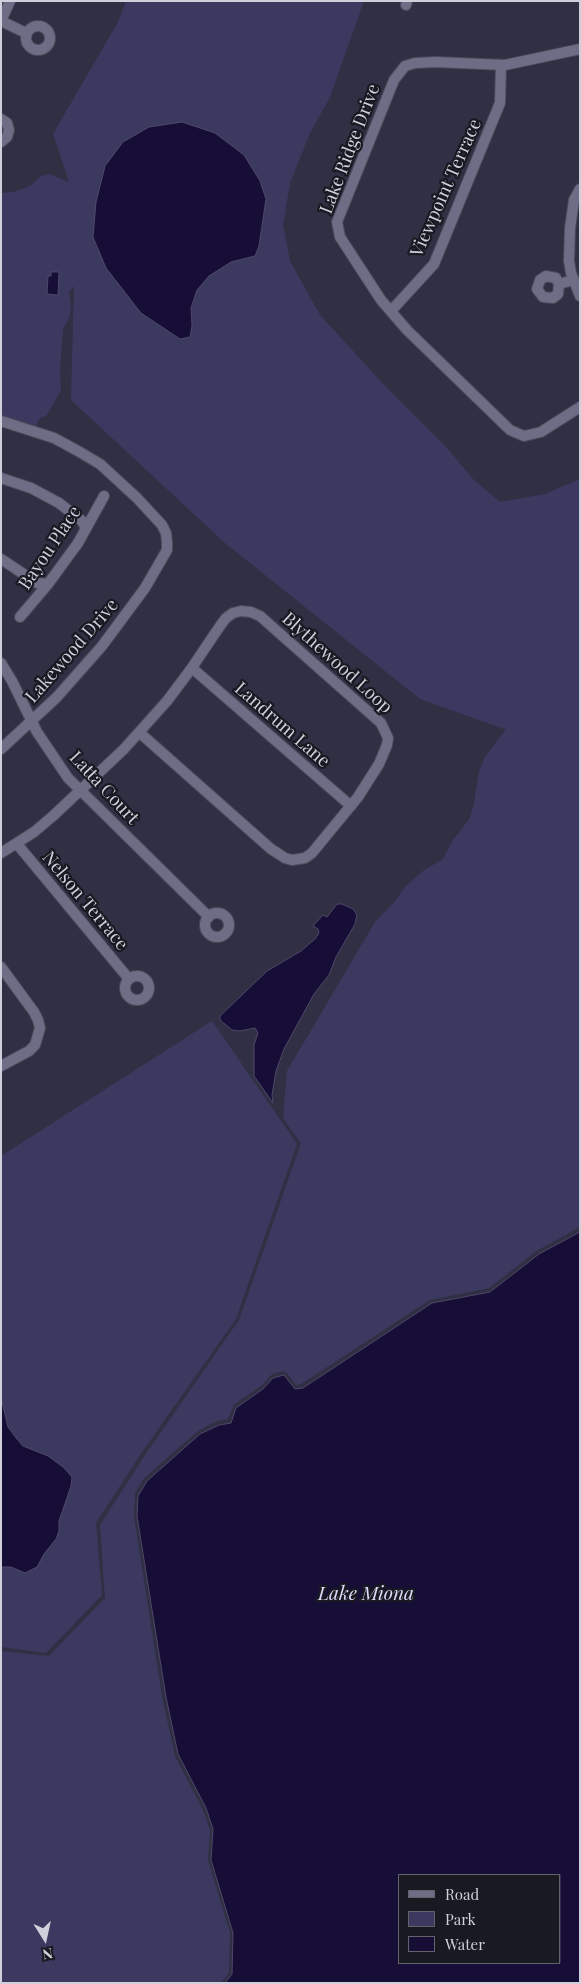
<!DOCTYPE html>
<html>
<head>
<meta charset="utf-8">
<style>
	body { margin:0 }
	#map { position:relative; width:581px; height:1984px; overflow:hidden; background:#312f44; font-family:"Playfair Display",serif }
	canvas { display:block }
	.frame { position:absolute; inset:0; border:2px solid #d0d0dd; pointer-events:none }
	.legend { position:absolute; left:398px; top:1874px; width:162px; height:90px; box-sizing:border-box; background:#191922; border:1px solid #62626d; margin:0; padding:6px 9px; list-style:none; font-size:15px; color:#d0d0dd }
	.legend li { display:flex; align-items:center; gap:10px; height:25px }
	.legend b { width:25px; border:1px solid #62626d }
	.north { position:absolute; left:20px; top:1914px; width:50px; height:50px; -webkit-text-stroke:4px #191922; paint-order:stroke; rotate:170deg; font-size:14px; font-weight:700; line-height:20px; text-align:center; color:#d0d0dd }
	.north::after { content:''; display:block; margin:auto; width:18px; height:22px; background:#d0d0dd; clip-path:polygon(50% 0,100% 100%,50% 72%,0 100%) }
</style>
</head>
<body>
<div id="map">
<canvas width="581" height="1984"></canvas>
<div class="frame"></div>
<ul class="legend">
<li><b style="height:6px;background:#6e6d85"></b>Road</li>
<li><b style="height:14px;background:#3c3960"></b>Park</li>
<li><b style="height:14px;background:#160e36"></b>Water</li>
</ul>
<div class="north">N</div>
</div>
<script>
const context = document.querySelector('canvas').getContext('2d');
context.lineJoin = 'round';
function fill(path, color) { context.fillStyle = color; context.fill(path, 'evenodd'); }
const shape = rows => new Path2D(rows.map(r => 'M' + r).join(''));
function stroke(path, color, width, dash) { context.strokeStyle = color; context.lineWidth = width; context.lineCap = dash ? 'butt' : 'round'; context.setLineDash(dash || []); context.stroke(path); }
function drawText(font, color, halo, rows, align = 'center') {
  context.font = font + ' "Playfair Display",serif'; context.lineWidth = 4.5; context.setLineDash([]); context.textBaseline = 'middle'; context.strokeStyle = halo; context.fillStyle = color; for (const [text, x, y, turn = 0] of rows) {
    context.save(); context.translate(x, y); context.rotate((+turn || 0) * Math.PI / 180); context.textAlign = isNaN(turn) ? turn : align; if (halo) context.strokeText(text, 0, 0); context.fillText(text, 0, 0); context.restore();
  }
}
const green = shape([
	[126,1,364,1,330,97,310,133,290,183,283,225,290,261,320,315,388,389,446,447,473,479,500,502,545,494,580,479,580,1227,538,1250,489,1288,430,1300,301,1384,296,1385,287,1373,283,1371,272,1374,261,1386,234,1404,228,1419,217,1421,198,1431,144,1478,135,1493,134,1516,162,1697,175,1756,203,1810,210,1830,208,1860,230,1933,229,1972,221,1983,1,1983,1,1651,49,1656,105,1598,100,1525,145,1455,239,1320,300,1146,300,1142,283,1118,287,1071,375,922,396,900,404,888,423,871,443,859,453,840,470,818,474,803,479,771,485,757,506,729,501,728,420,699,225,543,71,400,74,286,69,292,71,306,69,318,63,329,60,369,61,390,47,415,39,419,34,432,1,422,1,193,14,192,30,186,41,176,49,174,69,182,53,134,118,22],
	[212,1021,297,1144,236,1319,142,1452,96,1523,102,1595,46,1653,1,1647,1,1156]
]);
const water = shape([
	[182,122,215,133,244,155,260,181,266,199,259,246,255,256,231,262,209,276,197,290,191,308,192,326,190,337,180,339,141,313,106,268,93,237,96,202,105,166,123,142,149,127,182,122],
	[51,272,59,272,58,295,47,294,48,276,51,276,51,272],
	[337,904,342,904,353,909,357,915,355,924,336,957,329,975,314,994,284,1049,276,1071,272,1095,273,1103,254,1076,254,1045,258,1033,255,1028,240,1031,232,1030,220,1020,220,1016,267,971,301,951,315,939,319,933,318,929,313,926,323,915,327,917,337,904],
	[580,1232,580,1983,225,1983,232,1974,233,1933,211,1860,213,1829,206,1808,178,1754,166,1697,137,1516,138,1496,147,1481,200,1434,219,1425,231,1423,236,1408,263,1389,273,1378,284,1375,295,1389,303,1388,432,1303,490,1292,539,1254,580,1232],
	[560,1875,560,1963,400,1963,400,1875,560,1875],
	[1,1398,8,1427,17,1439,23,1446,48,1456,63,1467,72,1477,71,1486,59,1521,59,1531,56,1539,44,1554,37,1567,25,1573,11,1567,1,1567,1,1398]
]);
const minor = shape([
	[406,5,407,1],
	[1,21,26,33],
	[1,21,10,1],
	'26 38a12 12 0 1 1 24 0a12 12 0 1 1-24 0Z',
	[580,49,505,65,436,62,415,63,405,66,394,80,337,222,340,237,381,300,407,330,510,430,524,436,541,432,580,407],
	[1,119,7,123,9,130,7,137,1,142],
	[580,189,574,200,570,228,569,261,571,273,580,296],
	[559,284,556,278,546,276,540,280,537,289,543,297,553,298,558,294,559,284,573,280],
	[391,311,434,264,500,103,501,65],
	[1,421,54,438,78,451,100,464,137,498,162,525,166,533,167,542,167,550,145,588,102,646,57,697,1,749],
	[1,478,31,488,59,503,82,521,86,528],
	[1,559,37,583,48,584],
	[20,617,48,584,78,543,104,496],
	[1,663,12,681,37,732,68,778,209,917],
	[192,668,351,806],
	[17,844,129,979],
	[1,853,34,832,53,816,124,749,167,701,191,669,220,626,226,618,233,613,241,611,251,612,260,616,381,723,388,738,387,745,379,764,358,797,312,853,305,858,292,860,285,858,271,849,140,733],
	'205 925a12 12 0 1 1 24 0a12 12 0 1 1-24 0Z',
	[1,967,34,1012,38,1020,40,1028,35,1045,29,1051,1,1066],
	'125 988a12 12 0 1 1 24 0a12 12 0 1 1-24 0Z'
]);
const streetNames = [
	["Lake Ridge Drive",350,149,-69],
	["Viewpoint Terrace",446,188,-66],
	["Bayou Place",50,548,-56],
	["Lakewood Drive",72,651,-49],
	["Blythewood Loop",337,663,42],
	["Landrum Lane",282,725,41],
	["Latta Court",104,788,47],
	["Nelson Terrace",85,901,50]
];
const waterNames = [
	["Lake Miona",366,1594]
];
fill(green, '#3c3960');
fill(water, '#160e36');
stroke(water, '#4e4868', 1);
stroke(minor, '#4c4b5c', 12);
stroke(minor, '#6e6d85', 10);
drawText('18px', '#d0d0dd', '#191922', streetNames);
drawText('italic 19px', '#dcdbfa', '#191922', waterNames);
</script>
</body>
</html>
